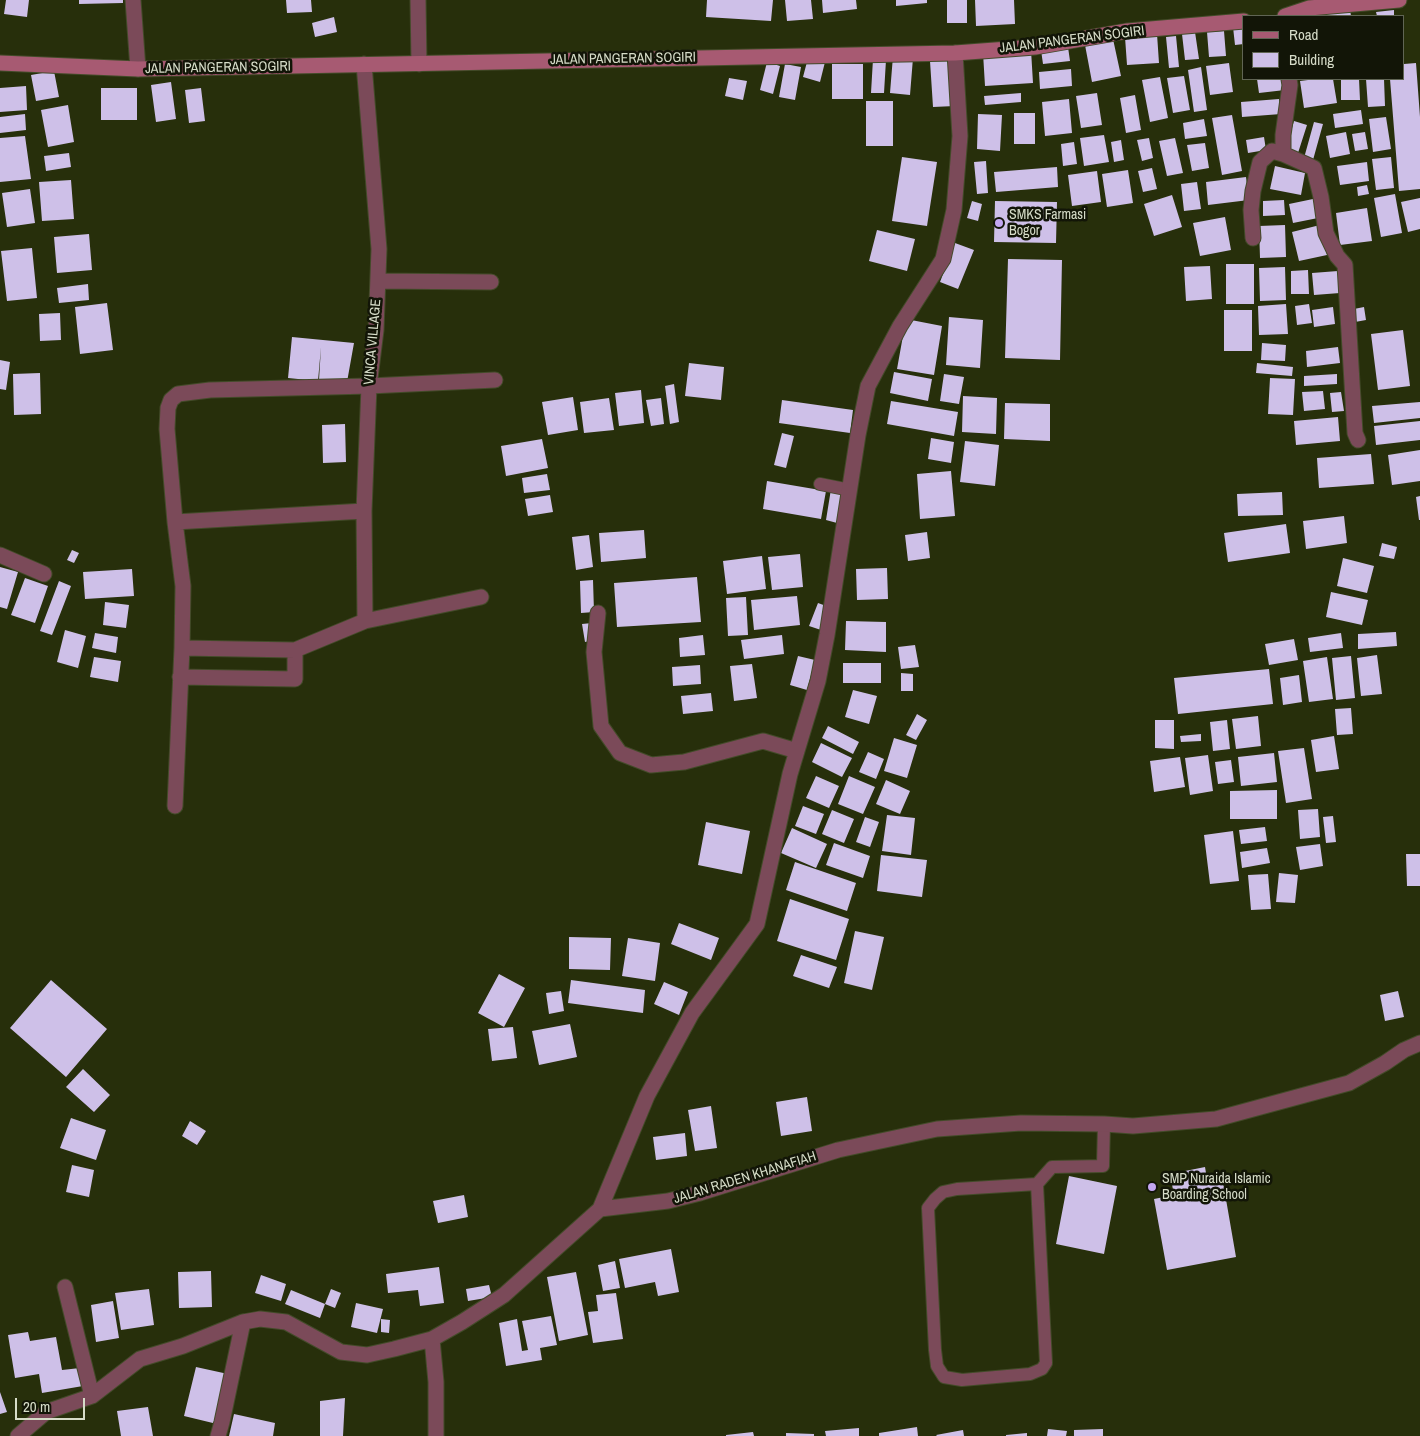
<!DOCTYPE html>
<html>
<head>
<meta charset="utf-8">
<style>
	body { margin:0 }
	#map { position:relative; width:1420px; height:1436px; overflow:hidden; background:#272f0b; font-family:"Archivo Narrow",sans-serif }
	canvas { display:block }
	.legend { position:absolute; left:1242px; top:15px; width:162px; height:65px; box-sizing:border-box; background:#121507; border:1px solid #606554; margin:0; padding:6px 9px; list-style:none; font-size:15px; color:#d6dcc8 }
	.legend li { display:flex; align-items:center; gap:10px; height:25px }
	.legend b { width:25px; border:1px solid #606554 }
	.scale { position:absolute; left:15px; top:1398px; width:70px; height:22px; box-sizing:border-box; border:2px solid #d6dcc8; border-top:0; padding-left:6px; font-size:15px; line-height:18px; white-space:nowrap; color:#d6dcc8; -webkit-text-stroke:4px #121507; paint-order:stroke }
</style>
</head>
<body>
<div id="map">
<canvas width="1420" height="1436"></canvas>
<ul class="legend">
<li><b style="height:6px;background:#a75a72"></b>Road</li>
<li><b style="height:14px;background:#cec0e8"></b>Building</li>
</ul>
<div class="scale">20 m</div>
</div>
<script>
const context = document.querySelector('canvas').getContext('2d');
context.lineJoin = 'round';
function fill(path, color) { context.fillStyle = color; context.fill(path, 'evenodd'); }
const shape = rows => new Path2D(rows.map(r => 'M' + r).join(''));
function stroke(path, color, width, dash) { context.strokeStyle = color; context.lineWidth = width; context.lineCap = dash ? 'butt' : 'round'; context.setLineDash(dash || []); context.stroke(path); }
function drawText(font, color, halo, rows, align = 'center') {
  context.font = font + ' "Archivo Narrow",sans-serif'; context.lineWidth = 5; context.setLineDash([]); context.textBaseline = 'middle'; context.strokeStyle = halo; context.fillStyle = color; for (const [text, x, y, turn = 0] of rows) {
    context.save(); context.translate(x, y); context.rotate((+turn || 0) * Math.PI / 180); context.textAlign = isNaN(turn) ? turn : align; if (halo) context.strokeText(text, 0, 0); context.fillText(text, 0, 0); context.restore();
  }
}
const building = shape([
	[6,0,29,0,27,17,4,14],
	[79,0,123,0,123,3,79,4],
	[286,0,311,0,312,12,287,13],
	[707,0,773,0,771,21,706,17],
	[785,0,811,0,813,19,787,21],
	[822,0,856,0,857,9,823,13],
	[896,0,927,0,927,3,896,6],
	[947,0,967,0,967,23,947,23],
	[975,0,1014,0,1015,24,976,26],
	[1350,9,1351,16,1325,16,1325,12],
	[1394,10,1394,16,1377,16,1376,12],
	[334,17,337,32,315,37,312,23],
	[1244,26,1244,44,1235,45,1233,27],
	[1224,31,1226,56,1209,57,1207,32],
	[1195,32,1199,59,1185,60,1182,34],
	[1157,34,1159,63,1127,65,1125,37],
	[1176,36,1179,67,1169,68,1166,37],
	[1113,39,1121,76,1092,82,1085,45],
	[1068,47,1070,61,1043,64,1041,50],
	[1031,50,1033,83,985,86,983,53],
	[893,56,913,58,910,95,890,93],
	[808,58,825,62,820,82,803,77],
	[873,59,886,60,884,93,871,93],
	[952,59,955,106,933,107,930,61],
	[767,62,780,66,773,94,760,90],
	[1229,63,1233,92,1210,95,1206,66],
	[1416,63,1420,117,1420,189,1399,191,1390,79,1404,79,1404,64],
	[785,64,801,67,795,100,779,97],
	[832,64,863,64,863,99,832,99],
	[1201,67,1207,110,1194,112,1188,70],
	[1071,69,1072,86,1040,89,1039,72],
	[54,71,59,97,36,101,31,75],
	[1184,76,1190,110,1173,113,1167,78],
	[1160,77,1168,118,1150,122,1142,80],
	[729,78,747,81,743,100,725,96],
	[1257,79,1284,79,1285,90,1259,93],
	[1316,79,1333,79,1337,103,1304,108,1300,81],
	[1341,79,1359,79,1360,100,1341,100],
	[1366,79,1384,79,1385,106,1368,107],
	[171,82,176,119,156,122,151,85],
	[26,86,27,110,0,112,0,88],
	[101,88,137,88,137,120,101,120],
	[201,88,205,121,189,123,185,90],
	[1021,93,1021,102,985,105,984,96],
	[1097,93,1102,125,1081,128,1076,96],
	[1135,95,1141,130,1126,133,1120,98],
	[1069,99,1072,133,1045,136,1042,102],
	[1279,99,1281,114,1242,117,1241,102],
	[866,101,893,101,893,146,866,146],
	[68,105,74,142,48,147,41,110],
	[1361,110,1363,124,1335,128,1333,114],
	[1014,113,1035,113,1035,144,1014,144],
	[25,114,26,130,0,133,0,117],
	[978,114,1002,115,1000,151,977,149],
	[1232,115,1242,171,1222,175,1212,118],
	[1386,117,1391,149,1373,152,1369,119],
	[1204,119,1207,136,1185,139,1183,123],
	[1294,121,1307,125,1298,153,1286,149],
	[1314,122,1323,124,1313,160,1304,158],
	[1346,132,1350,154,1330,158,1326,136],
	[1365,132,1368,149,1355,151,1352,134],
	[1104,135,1109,162,1084,166,1080,138],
	[25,136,31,179,0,182,0,138],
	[1264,137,1266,150,1248,153,1246,140],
	[1149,138,1153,158,1142,161,1137,140],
	[1175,138,1183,173,1167,176,1159,141],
	[1121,140,1124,160,1114,162,1111,142],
	[1074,142,1077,164,1063,166,1061,144],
	[1205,143,1209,168,1192,171,1187,145],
	[69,153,71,167,46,171,44,156],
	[902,157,937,162,927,226,892,221],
	[1391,157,1394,188,1376,190,1372,159],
	[986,161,988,193,977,194,974,162],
	[1367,162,1369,181,1340,185,1337,166],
	[1275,166,1305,173,1301,195,1270,189],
	[1057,167,1058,187,996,192,994,172],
	[1152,168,1157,189,1143,192,1138,171],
	[1128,170,1133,203,1107,207,1102,174],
	[1097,171,1101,202,1072,206,1068,175],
	[1246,177,1249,200,1208,205,1206,182],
	[71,180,74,219,42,221,39,182],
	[1197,182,1201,209,1184,211,1181,184],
	[1367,185,1369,194,1358,196,1357,187],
	[30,189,35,223,7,227,2,193],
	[1395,194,1402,233,1381,237,1374,198],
	[1172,195,1182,227,1154,236,1144,204],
	[1420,198,1420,229,1408,232,1401,202],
	[1313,199,1318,218,1293,223,1289,204],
	[1284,200,1285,215,1263,216,1263,201],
	[972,201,982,204,978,221,967,218],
	[995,201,1057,202,1056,243,994,242],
	[1367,208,1372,241,1340,245,1336,213],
	[1225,217,1231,250,1200,256,1193,223],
	[1285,225,1286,257,1260,258,1259,226],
	[1320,225,1327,255,1299,261,1292,232],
	[877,230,915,239,907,271,869,261],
	[89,234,92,270,57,273,54,237],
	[955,243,974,250,958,289,940,282],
	[32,248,37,298,7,301,1,251],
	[1008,259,1062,260,1060,360,1005,358],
	[1226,264,1254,264,1254,304,1226,304],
	[1210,266,1212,299,1186,301,1184,267],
	[1285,267,1286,300,1260,301,1259,268],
	[1308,270,1309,294,1291,294,1291,271],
	[1338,271,1340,293,1314,295,1312,273],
	[88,284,89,300,59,303,57,288],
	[107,303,113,350,80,354,75,307],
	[1286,304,1288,334,1259,335,1258,306],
	[1309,304,1312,323,1297,325,1295,306],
	[1333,307,1335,324,1314,327,1312,310],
	[1364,307,1366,320,1355,322,1354,309],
	[1224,310,1252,310,1252,351,1224,351],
	[60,313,61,340,40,341,39,314],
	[949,317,983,320,980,368,946,365],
	[906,319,942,326,934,375,897,369],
	[1403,330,1410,386,1378,390,1371,334],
	[292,337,354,343,347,382,319,380,321,347,318,381,288,378],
	[1262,343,1286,345,1285,361,1261,360],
	[1338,347,1340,363,1307,367,1306,351],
	[0,360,10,362,6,390,0,389],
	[689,363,724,367,721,400,685,396],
	[1257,363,1293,367,1292,376,1256,373],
	[894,372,932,379,928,401,890,393],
	[40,373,41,414,14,415,13,374],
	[944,374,964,377,959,404,940,401],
	[1337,374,1337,384,1304,386,1304,376],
	[1270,378,1295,379,1293,415,1268,414],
	[674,384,679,422,670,424,665,386],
	[641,390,644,423,619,426,615,393],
	[1323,391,1325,409,1304,411,1302,392],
	[1341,392,1344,411,1332,412,1330,393],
	[963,396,997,398,996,434,962,432],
	[573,397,578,430,548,435,542,402],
	[609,398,614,430,584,433,580,402],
	[661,398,664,424,651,426,646,400],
	[782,400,853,410,850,433,779,423],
	[891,401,958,412,954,436,887,424],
	[1420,402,1420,418,1374,423,1372,406],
	[1005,403,1050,404,1050,441,1004,439],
	[1338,417,1340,441,1296,445,1294,421],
	[1420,421,1420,440,1376,445,1374,426],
	[345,424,346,462,323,463,322,425],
	[782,433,794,436,786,468,774,465],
	[931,438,954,442,951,463,928,459],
	[542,439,548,468,506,476,501,446],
	[965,441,999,445,995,486,960,482],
	[1420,450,1420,481,1392,485,1388,455],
	[1371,454,1374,484,1319,488,1317,458],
	[951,471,955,516,920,519,917,474],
	[547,474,550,490,524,493,522,478],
	[767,481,826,491,821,519,763,509],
	[831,489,843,491,837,523,826,520],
	[1282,492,1283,515,1238,516,1237,494],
	[550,495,553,512,528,516,525,499],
	[1420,496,1420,520,1419,520,1416,497],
	[1344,516,1347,543,1306,549,1303,521],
	[1286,524,1290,553,1228,562,1224,533],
	[644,530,646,558,601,562,599,533],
	[927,532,930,558,908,561,905,535],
	[589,535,593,567,576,570,572,537],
	[1382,543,1397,547,1394,559,1379,556],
	[72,550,79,553,74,563,67,560],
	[800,554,803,587,772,590,768,557],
	[762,556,766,589,727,594,723,561],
	[1343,558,1374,566,1367,593,1337,586],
	[0,567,18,572,7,609,0,607],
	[887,568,888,599,857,600,856,569],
	[132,569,134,596,85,599,83,572],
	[697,577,701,622,617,627,614,583],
	[25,578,48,586,35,623,11,615],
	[593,580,594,612,581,613,580,581],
	[59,581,71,586,52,635,40,631],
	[1331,592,1368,600,1362,625,1326,617],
	[797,596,800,625,754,630,751,600],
	[746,597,748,635,728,636,726,598],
	[105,602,129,605,126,628,103,625],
	[818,603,829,607,821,630,809,626],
	[846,621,886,622,886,652,845,650],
	[592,623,595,640,585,642,582,624],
	[65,630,86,636,78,668,57,662],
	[1396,632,1397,646,1358,649,1358,634],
	[95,633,118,637,116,653,92,648],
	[1341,633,1343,648,1310,652,1308,638],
	[703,635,705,655,680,657,679,638],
	[782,635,784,654,744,659,741,640],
	[1294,639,1298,660,1269,665,1265,644],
	[915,645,919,667,901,669,898,647],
	[1377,655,1382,694,1361,696,1357,658],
	[798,656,815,660,807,690,790,685],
	[1351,656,1355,698,1336,700,1332,658],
	[94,657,121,661,118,682,90,677],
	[1327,657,1333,699,1309,702,1303,661],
	[843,663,881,663,881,683,843,683],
	[752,664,757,698,734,701,730,666],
	[700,665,701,684,673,686,672,667],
	[1269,669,1273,704,1178,714,1174,678],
	[901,673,913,674,913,691,901,691],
	[1299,675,1302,702,1283,705,1280,678],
	[853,690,877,696,869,724,845,717],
	[711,693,713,711,683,714,681,696],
	[1351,708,1353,734,1337,735,1335,709],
	[917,714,927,720,916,740,906,735],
	[1258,716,1261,746,1236,749,1232,719],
	[1155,720,1174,720,1174,749,1155,748],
	[1227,720,1230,749,1213,751,1210,722],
	[828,726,859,742,853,754,822,738],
	[1201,734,1201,741,1181,742,1180,736],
	[1334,736,1339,769,1316,772,1311,740],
	[894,738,917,745,907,778,884,771],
	[821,743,852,758,842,777,812,762],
	[1304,748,1312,799,1286,803,1278,751],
	[868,752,884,759,876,779,859,772],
	[1274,753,1277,782,1241,786,1238,757],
	[1208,755,1213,791,1190,795,1185,758],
	[1180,757,1185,787,1154,792,1150,761],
	[1231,760,1234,782,1218,784,1215,762],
	[816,776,839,786,829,808,806,798],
	[849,776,875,787,863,814,838,804],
	[886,780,910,791,900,814,876,804],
	[1277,790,1277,819,1230,819,1230,791],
	[803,806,824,814,816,834,795,826],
	[1318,809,1320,837,1300,839,1298,810],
	[832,810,854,819,844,843,822,834],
	[887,815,915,818,911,855,882,851],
	[1333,816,1336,842,1326,843,1323,817],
	[865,817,879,822,870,847,856,842],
	[706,822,750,831,742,874,698,865],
	[1265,827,1267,841,1241,844,1239,830],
	[792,828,827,844,816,868,781,853],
	[1233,831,1239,881,1210,884,1204,835],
	[834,843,870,856,863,878,826,865],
	[1320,844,1323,866,1300,870,1296,847],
	[1267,848,1270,863,1242,868,1240,852],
	[1406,854,1420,854,1420,886,1407,886],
	[881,855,927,860,922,897,877,891],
	[795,862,856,883,847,911,786,890],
	[1279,873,1298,875,1295,903,1276,902],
	[1268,874,1271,909,1251,910,1248,875],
	[790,899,849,919,836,960,777,941],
	[679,923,719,938,711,960,671,944],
	[855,931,884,937,872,990,844,983],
	[569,937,611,938,610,970,569,969],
	[628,938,660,943,655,981,622,976],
	[801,955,837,967,829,988,793,976],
	[499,974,525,988,504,1027,478,1013],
	[51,980,107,1029,66,1077,10,1028],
	[571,980,645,990,643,1013,568,1003],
	[664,982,688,992,679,1015,654,1004],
	[561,991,564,1011,549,1014,546,993],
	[1398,991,1404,1017,1385,1021,1380,995],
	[570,1024,577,1057,539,1065,532,1031],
	[513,1027,517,1058,492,1061,488,1029],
	[83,1069,110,1095,94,1112,66,1087],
	[807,1097,812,1131,781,1136,776,1102],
	[711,1106,717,1148,695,1151,688,1110],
	[71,1118,106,1130,96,1160,60,1148],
	[190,1121,206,1131,197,1145,182,1136],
	[685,1133,687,1156,656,1160,653,1137],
	[72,1165,94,1170,89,1197,66,1192],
	[1205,1167,1208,1185,1223,1182,1236,1257,1167,1270,1154,1199,1174,1195,1170,1174],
	[1069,1176,1117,1186,1104,1254,1056,1244],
	[464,1195,468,1217,438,1223,433,1201],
	[671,1249,679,1292,658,1296,655,1282,625,1288,619,1259],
	[615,1261,620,1288,603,1291,598,1265],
	[439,1267,444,1303,420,1306,418,1290,388,1293,386,1274],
	[211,1271,212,1307,179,1308,178,1272],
	[576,1272,588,1335,559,1341,547,1277],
	[261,1275,286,1284,281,1301,255,1293],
	[489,1285,492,1297,468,1301,466,1289],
	[149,1289,154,1325,121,1330,115,1293],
	[331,1289,341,1293,335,1308,325,1304,320,1318,285,1304,291,1290,325,1304],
	[616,1293,623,1339,593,1343,588,1312,598,1311,596,1295],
	[113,1301,119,1338,96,1342,91,1305],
	[356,1303,383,1309,377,1333,351,1327],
	[551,1316,557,1345,540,1348,542,1360,506,1366,499,1323,517,1319,522,1351,528,1350,522,1321],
	[381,1319,390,1320,389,1333,381,1332],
	[28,1332,30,1341,56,1337,62,1370,80,1368,83,1386,42,1393,39,1374,15,1378,8,1335],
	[196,1367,228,1374,217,1424,184,1416],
	[0,1392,7,1412,0,1414],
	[345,1398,343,1436,320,1436,320,1401],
	[148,1407,153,1436,121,1436,117,1411],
	[234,1414,275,1423,273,1436,229,1436],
	[917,1427,918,1436,879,1436,879,1433],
	[859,1428,859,1436,826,1436,825,1431],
	[1048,1429,1067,1431,1066,1436,1047,1436],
	[1103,1429,1103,1436,1074,1436,1074,1430],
	[963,1430,964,1436,937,1436,936,1435],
	[753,1432,754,1436,726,1436,726,1435],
	[786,1433,814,1434,814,1436,786,1436],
	[1027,1433,1027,1436,1006,1436,1006,1435]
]);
const lane = shape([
	[820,484,850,490],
	[1037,1184,957,1189,943,1192,935,1199,928,1208,935,1350,937,1366,944,1377,962,1380,1030,1374,1042,1369,1046,1363,1037,1184,1052,1167,1103,1166,1104,1124]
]);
const street = shape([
	[133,0,138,69],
	[418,0,419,64],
	[364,64,379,249,376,330,369,386,364,511,365,621],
	[1283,154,1314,168,1321,197,1326,233,1337,256,1345,265,1355,433,1358,440],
	[1253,238,1251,210,1253,191,1260,162,1272,151,1283,154,1283,135,1290,85,1289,79],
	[378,281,491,282],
	[175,522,364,511],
	[0,555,44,574],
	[598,613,594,652,601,726,620,753,651,765,684,762,763,741,797,751],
	[182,648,295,650,365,621,481,597],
	[180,677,295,679,295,650],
	[175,806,182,648,183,586,175,522,167,429,168,408,171,400,178,394,210,390,369,386,495,380],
	[600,1209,647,1096,692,1013,757,924,790,774,818,681,827,635,858,435,868,386,900,326,943,259,954,210,960,136,955,53],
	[65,1287,92,1396],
	[432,1339,436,1382,436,1436],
	[18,1436,46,1412,92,1396,140,1359,183,1346,243,1322,260,1319,286,1322,341,1352,367,1355,394,1349,432,1339,462,1322,504,1295,600,1209,668,1201,700,1193,838,1150,937,1129,1021,1123,1104,1124,1133,1126,1216,1119,1349,1083,1385,1063,1404,1050,1420,1043],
	[218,1436,222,1422,243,1322]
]);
const secondary = shape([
	[1285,16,1309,8,1399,0],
	[0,63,138,69,955,53,1035,47,1127,31,1244,21]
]);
const markers = [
	[999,223,5,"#c3a7f2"],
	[1152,1187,5,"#c3a7f2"]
];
const streetNames = [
	["JALAN PANGERAN SOGIRI",1072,40,-7],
	["JALAN PANGERAN SOGIRI",623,59,-1],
	["JALAN PANGERAN SOGIRI",218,68,-1],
	["VINCA VILLAGE",373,342,-85],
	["JALAN RADEN KHANAFIAH",745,1178,-17]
];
const poiNames = [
	["SMKS Farmasi",1009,215],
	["Bogor",1009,231],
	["SMP Nuraida Islamic",1162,1179],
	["Boarding School",1162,1195]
];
fill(building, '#cec0e8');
stroke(lane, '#434b29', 14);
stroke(street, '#434b29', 17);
stroke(secondary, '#434b29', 17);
stroke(lane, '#7b4a59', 12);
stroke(street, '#7b4a59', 15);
stroke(secondary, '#a75a72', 15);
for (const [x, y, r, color] of markers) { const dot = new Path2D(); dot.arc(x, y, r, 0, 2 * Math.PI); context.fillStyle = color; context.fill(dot); stroke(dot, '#121507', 2); }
drawText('14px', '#d6dcc8', '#121507', streetNames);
drawText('14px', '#d6dcc8', '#121507', poiNames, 'left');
</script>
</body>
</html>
